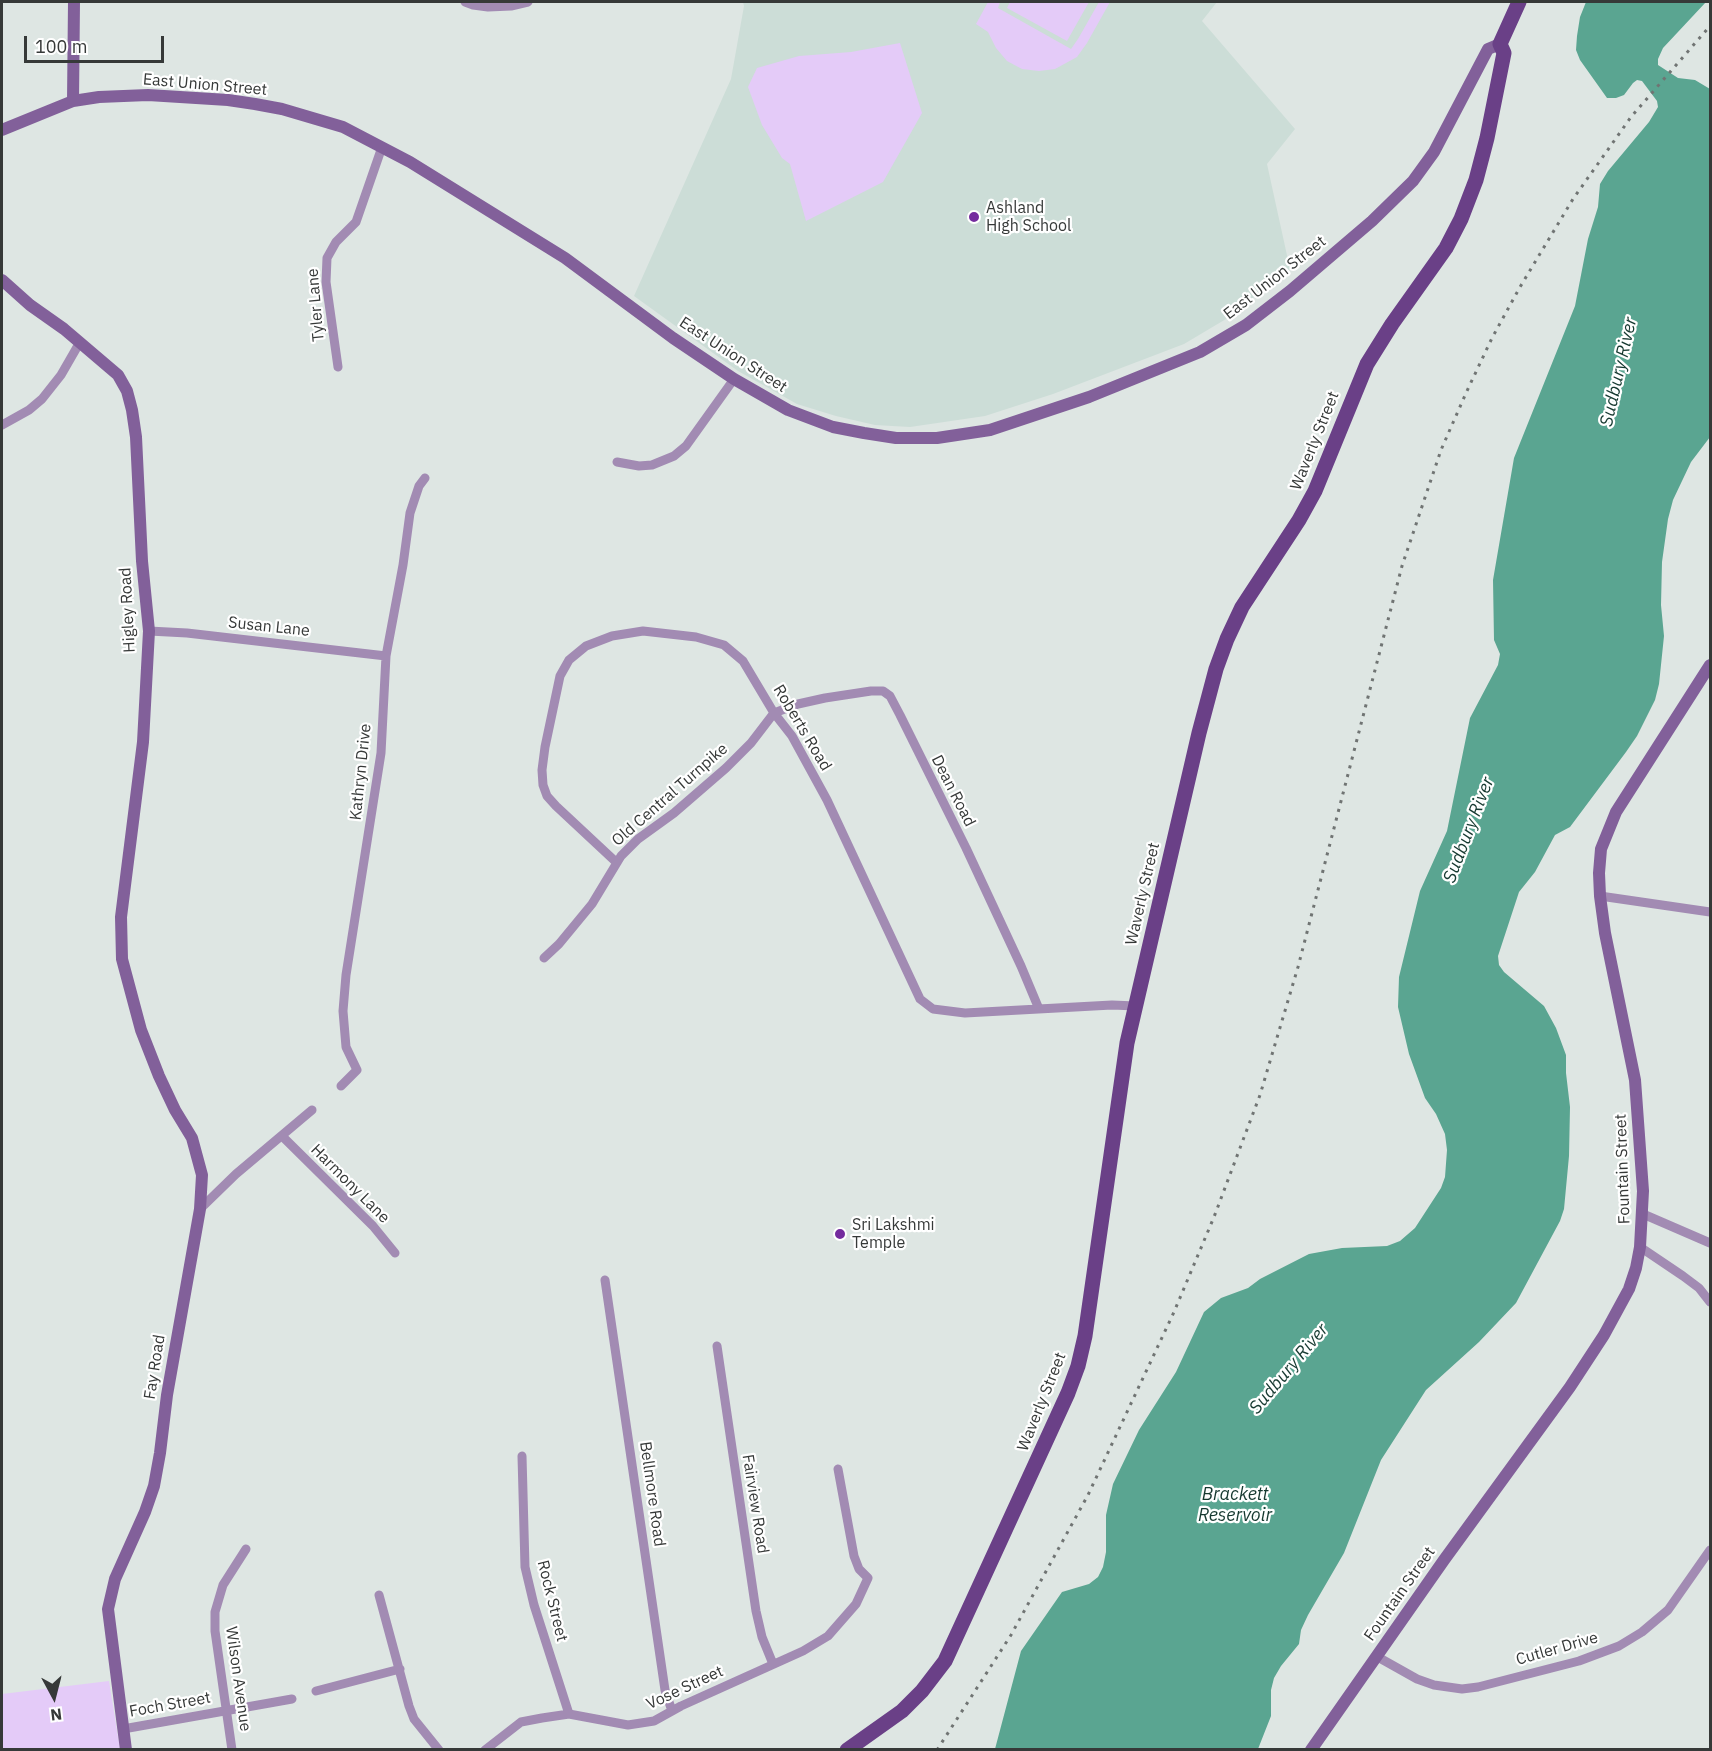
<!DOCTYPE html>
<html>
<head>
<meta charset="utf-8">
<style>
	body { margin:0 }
	#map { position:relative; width:1712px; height:1751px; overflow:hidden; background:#dee6e3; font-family:"IBM Plex Sans",sans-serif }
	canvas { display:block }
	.frame { position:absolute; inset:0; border:3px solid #363938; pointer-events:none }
	.north { position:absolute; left:24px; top:1667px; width:60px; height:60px; -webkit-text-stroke:4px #fff; paint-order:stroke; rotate:173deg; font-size:16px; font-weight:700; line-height:24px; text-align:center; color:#363938 }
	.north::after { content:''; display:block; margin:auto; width:21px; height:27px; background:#363938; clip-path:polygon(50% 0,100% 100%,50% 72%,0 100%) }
	.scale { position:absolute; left:24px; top:36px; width:140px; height:27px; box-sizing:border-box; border:3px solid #363938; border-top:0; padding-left:8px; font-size:18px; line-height:21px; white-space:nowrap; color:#363938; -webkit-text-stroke:4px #fff; paint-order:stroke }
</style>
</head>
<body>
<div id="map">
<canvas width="1712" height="1751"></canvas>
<div class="frame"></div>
<div class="north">N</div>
<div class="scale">100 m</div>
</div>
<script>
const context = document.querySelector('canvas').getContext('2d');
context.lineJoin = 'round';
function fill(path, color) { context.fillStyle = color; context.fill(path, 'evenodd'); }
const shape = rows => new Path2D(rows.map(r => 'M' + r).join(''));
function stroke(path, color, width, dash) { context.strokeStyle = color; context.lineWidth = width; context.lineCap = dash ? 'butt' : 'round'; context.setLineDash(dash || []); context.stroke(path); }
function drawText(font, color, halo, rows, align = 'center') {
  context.font = font + ' "IBM Plex Sans",sans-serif'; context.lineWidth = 4.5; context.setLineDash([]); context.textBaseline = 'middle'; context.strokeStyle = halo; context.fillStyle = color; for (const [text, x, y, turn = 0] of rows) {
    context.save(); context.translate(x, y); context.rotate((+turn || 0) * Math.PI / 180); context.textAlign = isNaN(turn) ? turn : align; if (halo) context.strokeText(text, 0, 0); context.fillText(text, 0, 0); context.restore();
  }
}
const built = shape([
	[743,2,1217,2,1202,21,1295,129,1267,164,1290,269,1226,319,1184,344,1053,394,985,416,910,427,875,425,836,416,797,404,738,371,634,296,731,79,744,6]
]);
const green = shape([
	[988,2,1000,2,998,8,1071,49,1078,39,1099,2,1110,2,1087,43,1077,57,1055,69,1039,71,1022,69,1007,61,996,48,988,32,976,24],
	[1010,2,1089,2,1067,41,1007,8],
	[900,43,922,113,883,182,806,221,790,164,782,158,762,125,748,87,757,68,799,56,851,52],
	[109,1681,120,1749,2,1749,2,1694]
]);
const water = shape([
	[1586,2,1706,2,1663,48,1658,59,1658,65,1678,78,1695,80,1710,89,1710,437,1691,462,1673,500,1668,519,1662,562,1661,605,1664,636,1659,684,1655,700,1637,736,1626,752,1570,827,1555,835,1535,872,1519,892,1498,956,1499,965,1504,972,1544,1006,1556,1028,1566,1055,1566,1073,1570,1107,1569,1156,1564,1209,1560,1221,1516,1303,1479,1342,1426,1390,1381,1460,1344,1553,1308,1615,1301,1630,1299,1644,1281,1666,1274,1678,1271,1690,1271,1716,1258,1749,995,1749,1021,1651,1062,1592,1089,1584,1098,1577,1103,1567,1106,1552,1106,1515,1113,1484,1139,1430,1176,1372,1204,1312,1221,1298,1248,1288,1260,1279,1309,1254,1342,1248,1387,1246,1400,1241,1415,1228,1441,1188,1445,1177,1447,1150,1445,1134,1436,1114,1425,1098,1409,1054,1398,1007,1399,977,1420,891,1447,831,1470,718,1498,665,1500,654,1494,640,1493,580,1514,458,1575,306,1588,239,1598,207,1600,184,1608,171,1649,122,1658,107,1657,101,1642,81,1637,80,1633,83,1624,95,1616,98,1607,98,1580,60,1576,50,1577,36,1580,17]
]);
const street = shape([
	[465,2,473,5,488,7,511,6,528,2],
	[338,367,326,282,327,258,336,242,356,222,382,147],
	[2,425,29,410,42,399,61,375,80,342],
	[617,462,639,466,652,465,674,456,686,446,734,379],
	[149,631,187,633,386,656],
	[616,862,556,806,547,796,543,785,542,770,545,747,560,676,569,660,586,646,612,636,643,631,696,637,724,645,743,661,774,713,792,736,827,800,920,999,933,1009,965,1013,1112,1005,1136,1006],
	[1600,896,1710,912],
	[544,958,559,944,592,904,621,856,638,839,674,813,726,768,751,743,774,713,798,704,825,698,871,691,883,691,890,696,900,715,966,848,1021,966,1039,1009],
	[341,1086,357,1070,346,1047,343,1011,346,975,381,753,386,656,403,565,410,513,419,486,425,478],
	[282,1136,373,1226,395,1253],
	[200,1209,236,1174,312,1110],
	[1643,1214,1710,1243],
	[1640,1247,1683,1276,1699,1288,1710,1302],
	[605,1280,665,1690,672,1711],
	[717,1346,756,1611,762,1637,773,1664],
	[522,1456,525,1567,534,1605,569,1714],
	[379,1595,409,1706,414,1719,439,1750],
	[1376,1656,1417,1679,1434,1685,1462,1689,1478,1687,1579,1661,1619,1646,1642,1632,1668,1610,1710,1550],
	[316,1691,400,1669],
	[123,1729,292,1699],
	[232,1750,215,1631,215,1612,223,1585,246,1549],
	[485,1750,521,1722,542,1718,569,1714,628,1725,654,1721,681,1706,803,1651,828,1636,856,1604,868,1578,859,1569,854,1556,838,1469]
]);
const secondary = shape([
	[73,101,74,2],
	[2,130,73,101,99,97,148,95,228,100,255,104,282,109,343,127,410,162,565,258,673,338,734,379,788,410,833,427,864,433,896,438,937,438,990,430,1089,397,1200,352,1246,325,1290,291,1372,221,1413,181,1434,152,1488,49,1500,44],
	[2,280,30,305,64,329,118,375,127,391,132,410,136,437,142,561,149,631,143,742,121,917,122,959,141,1030,159,1076,175,1110,192,1138,202,1175,200,1209,167,1395,160,1453,154,1486,145,1512,115,1579,108,1609,126,1750],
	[1311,1750,1444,1560,1570,1387,1604,1335,1629,1289,1636,1268,1640,1247,1643,1191,1635,1080,1605,933,1600,896,1599,873,1601,849,1616,812,1710,665]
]);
const primary = shape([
	[847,1750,902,1711,922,1691,945,1661,1068,1393,1078,1366,1085,1336,1127,1043,1199,733,1216,669,1227,639,1242,607,1299,520,1315,491,1367,364,1392,324,1446,248,1461,219,1476,180,1487,138,1504,53,1500,44,1519,2]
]);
const rail = shape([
	[937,1750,1011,1635,1088,1495,1174,1312,1214,1217,1260,1095,1298,967,1402,566,1441,450,1466,393,1492,338,1520,287,1573,199,1631,117,1710,26]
]);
const markers = [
	[974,217,6,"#742b9e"],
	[840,1234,6,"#742b9e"]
];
const streetNames = [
	["East Union Street",205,85,5],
	["East Union Street",1275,278,-38],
	["Tyler Lane",316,305,-95],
	["East Union Street",733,355,33],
	["Waverly Street",1315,441,-68],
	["Higley Road",128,610,-93],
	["Susan Lane",269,627,6],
	["Roberts Road",802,728,59],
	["Kathryn Drive",361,772,-84],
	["Dean Road",953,791,63],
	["Old Central Turnpike",670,795,-41],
	["Waverly Street",1143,894,-77],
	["Fountain Street",1623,1169,-92],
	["Harmony Lane",350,1184,45],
	["Fay Road",155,1367,-81],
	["Waverly Street",1042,1402,-68],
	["Bellmore Road",652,1494,82],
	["Fairview Road",755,1504,81],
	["Fountain Street",1400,1594,-55],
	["Rock Street",552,1601,76],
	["Cutler Drive",1557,1649,-16],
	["Wilson Avenue",238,1679,82],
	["Vose Street",685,1688,-25],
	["Foch Street",170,1705,-10]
];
const poiNames = [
	["Ashland",986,208],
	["High School",986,226],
	["Sri Lakshmi",852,1225],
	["Temple",852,1243]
];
const waterNames = [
	["Sudbury River",1619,372,-77],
	["Sudbury River",1469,830,-69],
	["Sudbury River",1289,1369,-50],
	["Brackett",1235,1495],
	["Reservoir",1235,1516]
];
fill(built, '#ccddd7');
fill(green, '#e4cbf8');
fill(water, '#5aa591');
stroke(street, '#a28bb3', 9);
stroke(secondary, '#82609a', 12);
stroke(primary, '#6a4087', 15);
stroke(rail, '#707473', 3, [3, 6]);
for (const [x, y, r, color] of markers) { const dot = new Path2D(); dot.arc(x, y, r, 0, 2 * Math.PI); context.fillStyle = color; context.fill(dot); stroke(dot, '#fff', 2); }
drawText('16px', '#363938', '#fff', streetNames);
drawText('16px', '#363938', '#fff', poiNames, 'left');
drawText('italic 18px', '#163930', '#fff', waterNames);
</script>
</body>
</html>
